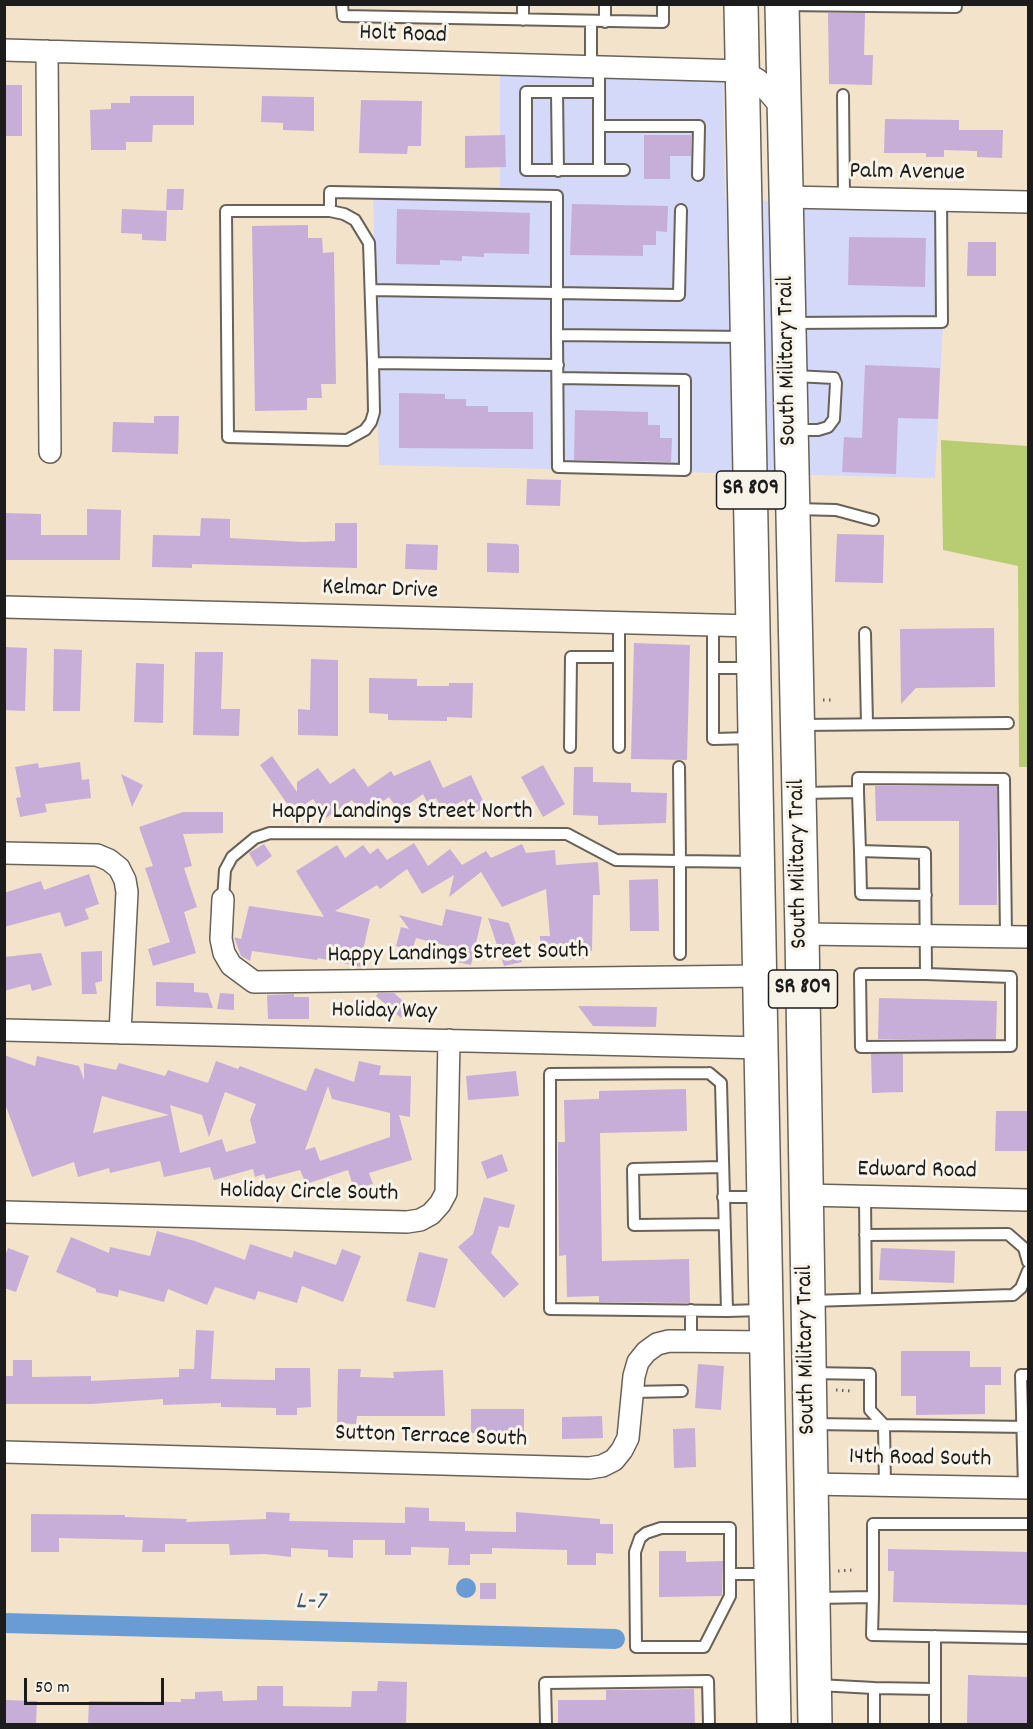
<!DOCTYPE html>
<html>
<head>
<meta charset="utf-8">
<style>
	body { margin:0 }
	#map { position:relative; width:1033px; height:1729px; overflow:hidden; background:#f4e3cb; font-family:Dekko,sans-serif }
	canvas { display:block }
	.frame { position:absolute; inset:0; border:6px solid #1c1c1c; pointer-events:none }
	.scale { position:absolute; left:24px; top:1678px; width:140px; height:27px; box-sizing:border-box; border:3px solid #1c1c1c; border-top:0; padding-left:8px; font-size:18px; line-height:21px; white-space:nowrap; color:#1c1c1c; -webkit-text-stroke:4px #f7f3e8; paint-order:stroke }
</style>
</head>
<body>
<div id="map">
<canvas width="1033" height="1729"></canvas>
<div class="frame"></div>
<div class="scale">50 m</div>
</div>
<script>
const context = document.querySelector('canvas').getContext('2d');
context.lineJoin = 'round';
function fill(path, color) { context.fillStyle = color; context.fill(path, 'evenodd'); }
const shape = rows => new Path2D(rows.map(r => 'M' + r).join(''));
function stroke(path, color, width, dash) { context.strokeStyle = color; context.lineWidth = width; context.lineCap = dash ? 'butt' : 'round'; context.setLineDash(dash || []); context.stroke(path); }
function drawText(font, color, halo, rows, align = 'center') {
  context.font = font + ' Dekko,sans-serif'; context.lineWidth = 6; context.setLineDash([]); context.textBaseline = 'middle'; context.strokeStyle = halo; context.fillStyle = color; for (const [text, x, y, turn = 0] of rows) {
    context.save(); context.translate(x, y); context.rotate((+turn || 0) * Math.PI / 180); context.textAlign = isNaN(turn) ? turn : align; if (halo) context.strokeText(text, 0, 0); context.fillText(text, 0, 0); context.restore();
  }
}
const built = shape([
	[500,71,723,77,725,199,949,208,935,478,379,465,373,186,500,187]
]);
const green = shape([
	[941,440,1028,446,1028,767,1019,767,1018,566,943,550]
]);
const water = shape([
	'456 1588a10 10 0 1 1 20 0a10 10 0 1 1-20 0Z'
]);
const canal = shape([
	[4,1623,615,1639]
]);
const building = shape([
	[828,13,865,13,864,55,873,55,872,85,829,84],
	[4,85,22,85,22,136,4,136],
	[130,96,194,96,194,125,153,125,152,142,126,142,126,150,91,150,90,110,111,109,111,103,130,103],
	[262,96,314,97,314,131,283,130,283,123,261,122],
	[361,100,422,101,421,146,408,146,407,154,359,153],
	[885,119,959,120,959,130,1003,130,1002,158,977,157,977,151,944,150,944,157,926,157,926,153,884,153],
	[505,135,506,167,465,168,465,136],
	[644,135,691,135,691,156,670,156,670,179,644,179],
	[167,189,184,189,183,210,166,210],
	[572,204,668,206,667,232,656,231,656,245,643,245,643,256,570,255],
	[122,209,167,211,166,241,142,240,142,234,121,233],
	[397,209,530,213,529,254,484,253,484,257,462,256,462,261,440,260,440,265,396,264],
	[308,225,308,238,322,238,323,253,334,252,336,384,321,384,322,398,307,398,307,410,255,411,252,226],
	[849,237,926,238,925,287,848,285],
	[968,242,996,242,996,276,967,276],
	[865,365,940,368,938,419,898,418,896,474,842,472,844,437,862,438],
	[399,393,445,394,445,399,466,399,466,406,488,406,488,412,533,412,533,449,399,448],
	[575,410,648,412,648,425,660,425,660,438,672,438,671,462,574,460],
	[154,416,179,416,178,454,112,452,113,422,154,423],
	[527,479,561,480,560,506,526,505],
	[87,509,121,510,120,560,4,560,4,513,41,514,41,535,87,535],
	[201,518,230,519,230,538,303,542,335,541,335,523,357,523,357,568,192,564,192,568,152,567,153,535,200,536],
	[837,534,884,535,883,583,835,582],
	[487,543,517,544,519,546,519,573,487,572],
	[406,544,438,545,437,570,405,569],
	[994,628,995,687,916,688,901,704,900,629],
	[634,643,690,645,687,760,631,759],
	[4,647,27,648,25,711,4,710],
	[54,649,82,650,80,711,53,711],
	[195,652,223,652,221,709,240,709,239,736,193,735],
	[311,659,338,660,338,736,298,735,298,709,310,710],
	[136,663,164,664,163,723,134,722],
	[369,678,417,679,417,686,449,686,449,683,473,683,472,718,447,717,447,721,388,720,388,714,369,713],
	[272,756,297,792,297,782,318,768,330,784,354,768,368,787,391,771,394,776,430,760,443,788,471,775,486,807,471,815,464,800,443,811,436,798,427,802,423,794,399,811,389,797,363,815,352,800,326,818,313,799,293,812,260,765],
	[80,762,82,780,89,779,91,798,45,804,47,812,20,817,16,798,21,797,15,767,38,763,39,768],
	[543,765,565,804,543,817,521,777],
	[574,767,593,767,593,782,631,783,631,792,667,793,666,823,598,825,598,816,573,815],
	[121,774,143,785,132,807],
	[875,786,997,786,997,905,959,905,959,821,876,821],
	[183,812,223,812,223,833,183,834,192,866,184,868,197,907,184,912,196,953,153,966,148,949,170,942,145,868,153,866,139,827],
	[414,843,428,866,450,849,462,865,486,851,491,858,522,844,526,853,555,850,556,865,598,862,600,895,593,895,592,951,584,951,584,959,562,959,562,951,540,950,540,936,550,936,546,889,502,907,481,872,449,897,454,875,422,894,407,869,380,889,377,885,335,911,370,919,361,959,354,958,366,968,318,958,317,960,252,951,250,961,241,956,234,937,241,939,249,906,324,917,296,871,337,845,345,858,363,845,370,854,378,848,387,860],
	[264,844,272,856,257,867,249,853],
	[89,874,99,904,85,909,89,919,65,927,60,912,4,927,4,893,41,881,44,890],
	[658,879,659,931,630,931,629,880],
	[446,909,482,917,471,965,457,962,460,949,416,938,412,951,396,946,401,927,409,929,399,915,442,926],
	[488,918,509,923,522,962,504,966],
	[102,951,102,981,95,983,97,994,82,994,81,952],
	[41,953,52,985,32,991,30,984,4,991,4,957],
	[156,982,194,983,194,992,208,993,213,1008,156,1006],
	[220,993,234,994,234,1010,217,1009],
	[378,993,394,993,410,1007,401,1018,376,996],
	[294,994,294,997,309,997,309,1019,268,1019,267,995],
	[879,998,997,1001,996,1039,878,1039],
	[578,1006,657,1007,656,1027,593,1026],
	[871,1054,903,1054,903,1092,872,1093],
	[4,1055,35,1066,37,1056,79,1066,84,1080,84,1063,116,1070,119,1063,165,1076,168,1070,208,1083,216,1061,238,1069,240,1066,306,1091,315,1068,354,1082,359,1061,381,1066,379,1075,411,1076,410,1117,399,1115,412,1160,369,1173,373,1184,354,1189,348,1170,306,1184,300,1170,266,1179,264,1174,255,1177,253,1169,214,1180,210,1167,164,1177,160,1161,110,1173,109,1168,78,1177,74,1162,32,1177,4,1101],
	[328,1086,332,1099,390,1113,390,1137,320,1161,315,1147,305,1150],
	[225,1092,256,1104,250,1120,256,1143,226,1152,222,1139,180,1153,170,1105,202,1115,209,1137],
	[102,1096,169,1115,93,1133],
	[516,1071,519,1096,468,1100,466,1076],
	[686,1089,687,1131,600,1133,602,1261,689,1259,690,1303,599,1302,599,1296,567,1297,566,1255,559,1256,558,1163,558,1142,565,1142,564,1100,599,1099,599,1091],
	[996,1111,1029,1111,1029,1151,995,1151],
	[502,1154,508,1171,487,1179,481,1162],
	[484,1197,515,1205,509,1228,499,1226,491,1253,519,1284,504,1298,458,1247,473,1234],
	[157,1231,195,1241,245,1260,250,1244,292,1258,294,1251,336,1265,342,1249,361,1256,343,1302,302,1286,297,1303,258,1291,255,1300,215,1287,207,1305,168,1289,164,1302,119,1290,118,1297,96,1292,96,1289,56,1272,71,1237,109,1253,110,1247,150,1256],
	[8,1248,29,1256,16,1292,4,1288,4,1259],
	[881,1248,955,1251,954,1283,879,1280],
	[419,1252,448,1259,435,1308,406,1301],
	[196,1330,214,1331,211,1379,275,1380,275,1368,310,1368,311,1407,297,1408,297,1415,276,1415,276,1408,221,1407,221,1403,163,1405,163,1399,91,1404,4,1404,4,1376,13,1376,13,1360,32,1360,32,1377,91,1376,91,1381,179,1377,179,1369,194,1369],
	[901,1351,970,1351,970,1367,1001,1367,1001,1385,985,1385,985,1414,916,1415,916,1396,901,1396],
	[698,1364,724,1366,721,1410,695,1408],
	[338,1369,361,1369,360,1377,394,1378,393,1372,443,1370,445,1416,357,1416,356,1424,337,1423],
	[471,1409,524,1409,524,1433,471,1433],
	[602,1416,603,1438,562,1439,562,1417],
	[695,1428,696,1467,674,1468,673,1429],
	[405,1507,429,1508,429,1521,465,1522,465,1531,516,1532,516,1512,600,1519,600,1524,613,1524,613,1554,596,1553,596,1565,567,1565,567,1550,492,1548,492,1554,470,1554,470,1565,448,1565,449,1548,411,1547,411,1555,385,1555,385,1540,353,1540,353,1558,328,1557,328,1550,291,1548,291,1557,265,1554,230,1555,229,1544,165,1544,165,1552,142,1552,143,1540,59,1538,59,1552,31,1552,31,1514,125,1515,125,1517,187,1519,186,1522,266,1519,266,1512,290,1513,289,1521,405,1523],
	[888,1549,1029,1552,1029,1605,893,1602,894,1571,888,1571],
	[659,1551,686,1551,686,1562,723,1561,722,1596,659,1597],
	[480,1583,496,1583,496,1599,480,1599],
	[968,1675,1029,1677,1029,1725,967,1725],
	[378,1681,407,1682,406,1725,88,1725,89,1701,181,1702,181,1699,195,1699,195,1692,222,1691,223,1701,257,1700,257,1686,283,1686,283,1706,351,1707,352,1691,377,1691],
	[694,1689,695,1725,558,1725,558,1700,606,1700,606,1690],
	[4,1700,37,1701,36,1725,4,1725]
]);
const path = shape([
	[823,700,835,700],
	[836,1390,851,1391],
	[838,1571,852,1570]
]);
const service = shape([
	[342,4,343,16,663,22,663,4],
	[785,5,956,7],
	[523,20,523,4],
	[591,22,591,66],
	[605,22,605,4],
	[599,66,599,170,624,170],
	[557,92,558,171],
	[599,92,526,92,526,170,599,170],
	[843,95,844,198],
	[599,126,699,126,698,175],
	[330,211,226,211,228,437,347,440,365,430,371,422,374,412,373,363,369,243,355,220,344,214,330,211,330,192,557,196,557,335],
	[371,290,679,295,681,210],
	[791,323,942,322,941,200],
	[373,363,558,365],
	[558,378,685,380,685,470,558,467,557,335,745,337],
	[794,430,818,430,828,427,834,419,836,383,834,378,795,376],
	[795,509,836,510,873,520],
	[619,623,619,747],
	[713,625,713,739,753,738],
	[865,633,867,724],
	[713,668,752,668],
	[800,725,1008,723],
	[570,747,571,657,619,657],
	[679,767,680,861,755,862],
	[858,792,858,778,1004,779,1006,936],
	[802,793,858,792,860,851,925,853,926,974,1011,977,1011,1046,861,1047,860,974,926,974],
	[860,851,861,894,926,895],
	[223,899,225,870,232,857,255,838,270,833,567,834,616,860,680,861,680,954],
	[709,1073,721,1083,727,1311,550,1309,550,1074,709,1073],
	[722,1167,633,1169,634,1225,724,1224],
	[723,1197,759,1197],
	[865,1197,866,1299],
	[865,1235,1008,1234,1024,1248,1028,1262],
	[810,1301,1013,1295,1021,1288,1028,1271],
	[691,1310,691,1341],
	[727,1311,762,1310],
	[811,1373,870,1374,870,1410,884,1425,885,1486],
	[632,1392,682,1391],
	[813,1424,1028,1427],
	[1024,1487,1021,1375,1028,1375],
	[661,1528,730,1528,730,1596,704,1647,636,1647,635,1552,640,1538,646,1533,661,1528],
	[731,1574,766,1574],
	[873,1597,872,1635,1028,1638],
	[816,1598,873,1597,873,1524,1028,1524],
	[935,1636,935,1724],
	[818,1685,874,1688,874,1724],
	[874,1688,935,1689],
	[546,1724,545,1683,708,1681,709,1724]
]);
const minor = shape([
	[4,50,743,71,758,80,784,110],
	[47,51,50,452],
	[786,197,1028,202],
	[4,607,753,626],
	[4,853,97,855,109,860,119,868,125,880,127,892,120,1033],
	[223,899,221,939,224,953,231,965,254,982,761,976],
	[802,934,1028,937],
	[4,1030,762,1048],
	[804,1195,1028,1200],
	[4,1212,407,1222,420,1220,431,1214,440,1204,446,1193,449,1040],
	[4,1452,589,1468,602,1466,614,1460,622,1450,628,1438,634,1376,638,1362,646,1352,657,1344,669,1341,767,1342],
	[810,1484,1028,1488]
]);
const primary = shape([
	[741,4,774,1724],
	[782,4,802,934,815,1724]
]);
const shields = [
	[751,490,69],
	[803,989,69]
];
const shieldNames = [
	["SR 809",751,490],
	["SR 809",803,989]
];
const streetNames = [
	["Holt Road",403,36,2],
	["Palm Avenue",907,174,1],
	["South Military Trail",789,361,-91],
	["Kelmar Drive",380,591,2],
	["Happy Landings Street North",402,814],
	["South Military Trail",800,864,-91],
	["Happy Landings Street South",458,955,-1],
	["Holiday Way",384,1013,1],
	["Edward Road",917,1172,1],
	["Holiday Circle South",309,1194,1],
	["South Military Trail",808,1350,-91],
	["Sutton Terrace South",431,1438,2],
	["14th Road South",920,1460,1]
];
const waterNames = [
	["L-7",310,1604,2]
];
fill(built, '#d4d8f9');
fill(green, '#b8cd71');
fill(water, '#699cd4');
stroke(canal, '#699cd4', 20);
fill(building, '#c6aed8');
stroke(service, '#686259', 14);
stroke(minor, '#686259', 24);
stroke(primary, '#686259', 36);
stroke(path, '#686259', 3, [1.5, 4.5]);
stroke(service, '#fff', 10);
stroke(minor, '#fff', 21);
stroke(primary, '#fff', 33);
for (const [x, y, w] of shields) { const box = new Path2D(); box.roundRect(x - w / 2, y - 19, w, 38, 4.5); context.fillStyle = '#f7f3e8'; context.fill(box); stroke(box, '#1c1c1c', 1.5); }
drawText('bold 22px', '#1c1c1c', null, shieldNames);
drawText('24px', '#1c1c1c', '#f7f3e8', streetNames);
drawText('italic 26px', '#3f566f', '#f7f3e8', waterNames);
</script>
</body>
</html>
